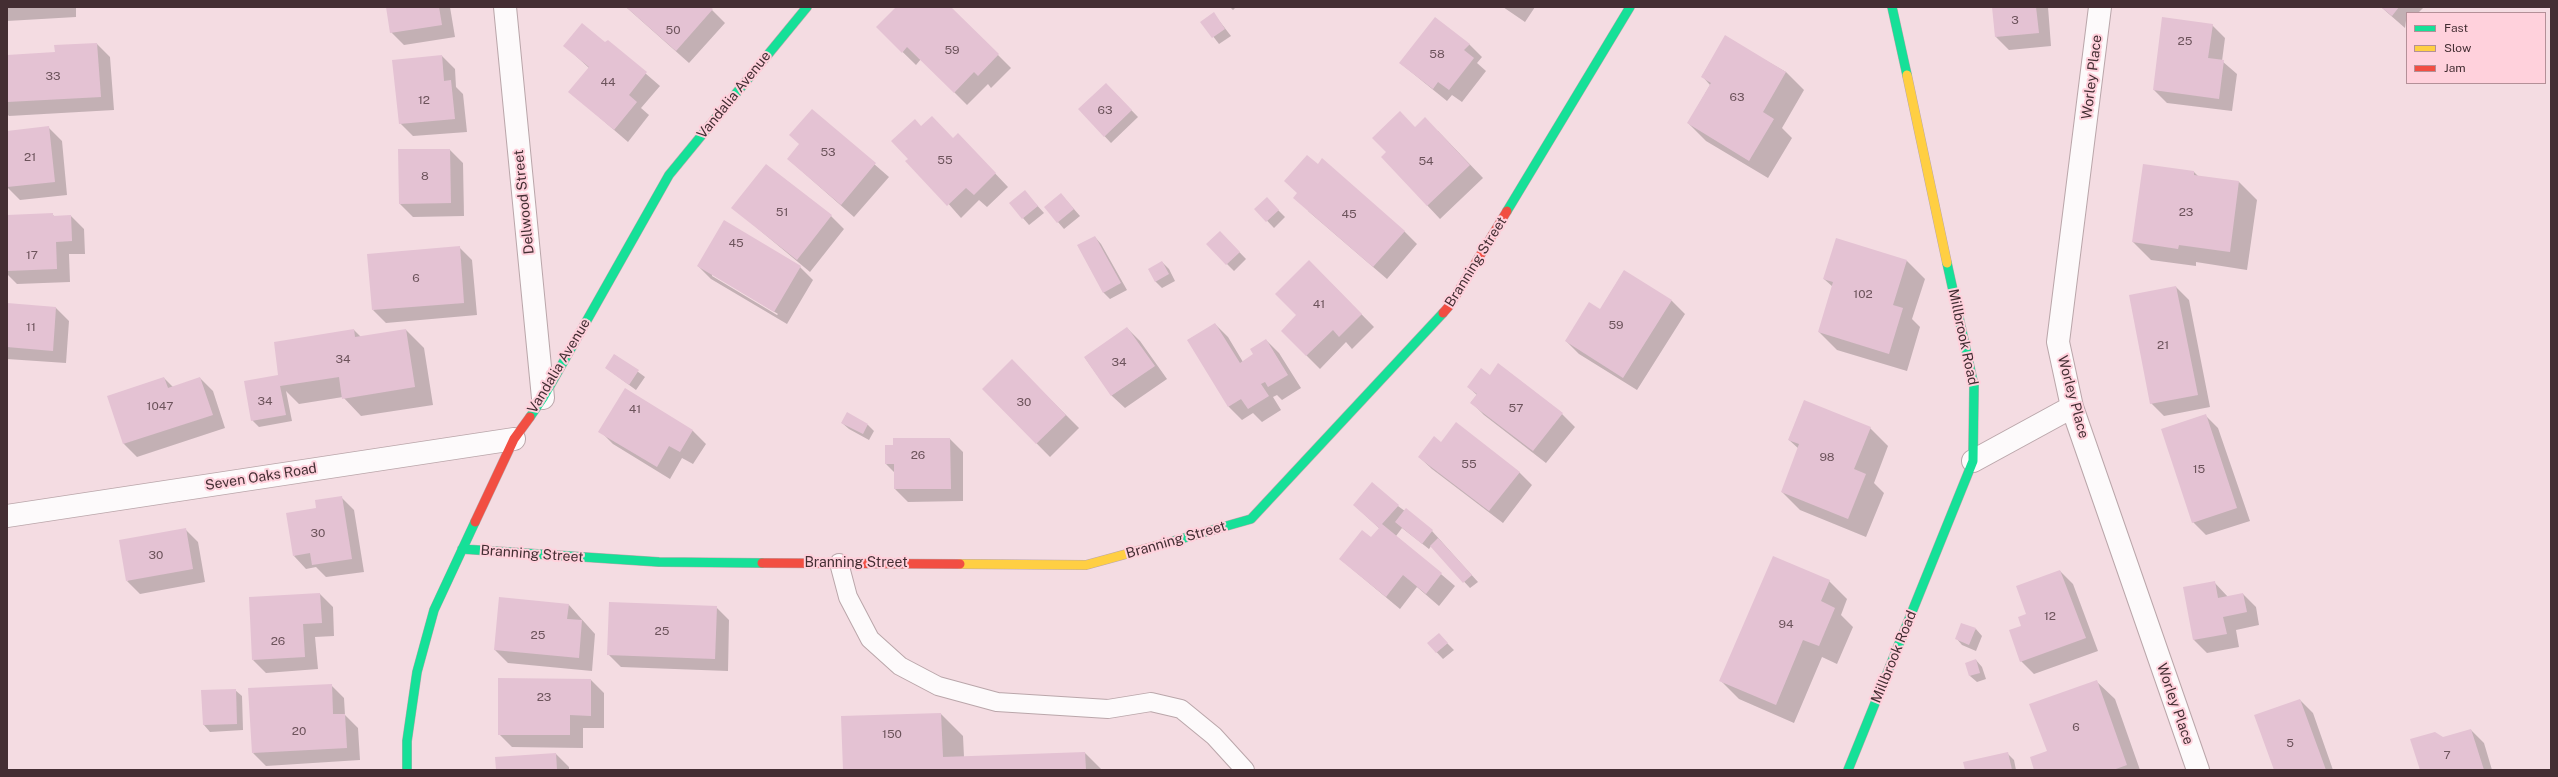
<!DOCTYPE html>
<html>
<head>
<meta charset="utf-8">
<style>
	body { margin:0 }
	#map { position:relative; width:2558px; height:777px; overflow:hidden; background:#f4dce2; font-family:"Public Sans",sans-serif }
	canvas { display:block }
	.frame { position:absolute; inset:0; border:8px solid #442e33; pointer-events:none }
	.legend { position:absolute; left:2406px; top:12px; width:140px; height:72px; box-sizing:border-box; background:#ffd1dc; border:1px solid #b49098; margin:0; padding:5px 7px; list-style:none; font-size:12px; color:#442e33 }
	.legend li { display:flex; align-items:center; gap:8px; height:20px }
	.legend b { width:20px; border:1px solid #b49098 }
</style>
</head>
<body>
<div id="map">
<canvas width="2558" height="777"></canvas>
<div class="frame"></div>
<ul class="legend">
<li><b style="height:5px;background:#16e098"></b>Fast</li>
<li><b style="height:5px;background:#ffcf43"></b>Slow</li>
<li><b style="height:5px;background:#f24e42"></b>Jam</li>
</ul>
</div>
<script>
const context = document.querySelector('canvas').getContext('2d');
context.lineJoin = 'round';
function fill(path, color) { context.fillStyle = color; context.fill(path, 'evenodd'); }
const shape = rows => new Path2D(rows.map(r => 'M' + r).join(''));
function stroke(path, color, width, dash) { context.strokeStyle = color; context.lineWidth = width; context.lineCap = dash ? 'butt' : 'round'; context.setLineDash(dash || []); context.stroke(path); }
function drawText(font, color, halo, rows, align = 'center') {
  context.font = font + ' "Public Sans",sans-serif'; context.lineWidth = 4; context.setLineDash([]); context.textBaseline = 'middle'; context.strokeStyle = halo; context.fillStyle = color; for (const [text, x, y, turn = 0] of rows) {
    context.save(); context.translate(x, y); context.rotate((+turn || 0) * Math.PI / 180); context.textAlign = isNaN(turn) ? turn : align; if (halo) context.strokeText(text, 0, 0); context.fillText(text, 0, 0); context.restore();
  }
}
const shadow = shape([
	[7,7,76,7,76,17,7,21],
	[387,7,450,7,455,37,404,45,391,32],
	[626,7,709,7,725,23,689,63],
	[897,7,950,7,1011,68,991,88,988,84,967,105,921,59,916,65,877,27],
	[1230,7,1236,7,1233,10],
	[1503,7,1535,7,1525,22],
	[1993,7,2048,7,2051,46,2009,50,1996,37],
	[2381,7,2424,7,2418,13,2407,13,2405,28],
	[1214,14,1231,36,1219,44,1202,22],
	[2212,25,2225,38,2222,61,2237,74,2232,111,2167,103,2154,90],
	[1725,37,1786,72,1804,90,1782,128,1792,138,1768,178,1706,141,1688,123,1710,85,1702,76],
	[608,41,660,86,641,108,649,115,628,142,570,92,589,68,565,46,606,44],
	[97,44,110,57,114,110,9,116,7,114,7,56,56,53,55,46],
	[1469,44,1482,57,1477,63,1486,71,1462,102,1452,95,1447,101,1400,63],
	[442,56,455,69,456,87,463,94,467,132,413,136,400,123],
	[1106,84,1138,117,1111,143,1079,109],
	[812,110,889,177,854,217,788,159,800,145],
	[921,127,971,148,1008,187,987,207,979,200,961,218,909,159],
	[49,128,62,141,67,195,20,200,7,187,7,132],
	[1415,128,1438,131,1483,178,1440,219,1382,157],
	[450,150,463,163,464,216,413,217,400,204],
	[766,166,831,216,844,229,810,272,733,208],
	[2194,172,2199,177,2239,182,2257,200,2247,270,2196,262,2196,266,2151,260,2133,242],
	[1025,192,1044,213,1029,225,1023,218],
	[1061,194,1080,216,1064,229,1045,207],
	[1267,199,1285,217,1274,228,1256,209],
	[1308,211,1404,231,1417,244,1387,279],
	[52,214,55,217,71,216,84,229,85,254,69,254,70,282,17,284,7,274,7,216],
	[1220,232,1246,259,1234,271,1207,244],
	[1095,237,1101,244,1127,290,1110,299,1103,292],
	[459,247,472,260,477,315,386,323,373,310],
	[1309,261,1374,327,1352,349,1346,342,1320,369,1282,331,1297,315],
	[1907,261,1925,279,1912,319,1920,327,1907,371,1837,350,1819,332,1833,287,1824,279],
	[1162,262,1169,269,1175,281,1162,288,1155,281],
	[698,266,800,267,813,280,787,324,711,279],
	[712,274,778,314,777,315,712,276],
	[1624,271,1672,301,1685,314,1637,390,1579,354,1566,341,1600,310],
	[2176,287,2189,300,2210,407,2164,416,2151,403],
	[7,304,56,308,69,321,66,363,7,359],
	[1215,324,1228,337,1243,362,1255,355,1266,340,1279,353,1301,388,1282,400,1277,395,1273,397,1281,410,1262,422,1253,413,1242,420,1229,407,1188,340],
	[1127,328,1140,341,1167,379,1125,408,1112,396,1085,358],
	[354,330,361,337,406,330,424,348,433,405,361,416,343,397,299,404,286,391,292,421,259,427,252,420,278,376],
	[615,355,645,377,636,390,606,368],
	[1012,361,1079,428,1050,457,983,389],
	[164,378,173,387,200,378,213,391,225,428,137,457,124,444,109,396],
	[1468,387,1562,414,1575,427,1546,463,1484,415,1471,402,1477,395],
	[625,390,693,431,706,444,693,464,682,458,670,479,613,444,600,431],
	[2205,415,2218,428,2250,521,2206,535,2193,522],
	[842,423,868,425,874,431,869,440,849,429],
	[1870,428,1888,446,1874,483,1884,493,1866,537,1800,510,1782,492,1799,449,1789,440],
	[894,439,950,439,963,452,963,501,908,502,895,489,895,473,886,464,894,446],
	[1419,457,1519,472,1532,485,1503,523,1432,469],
	[341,497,354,510,364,572,326,577,316,567,306,569,294,556],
	[1354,505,1398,506,1432,531,1478,582,1470,588,1431,546,1429,549,1402,528,1396,536,1455,586,1439,606,1417,587,1400,609,1340,559,1371,538,1380,529],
	[185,529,198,542,205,582,140,594,127,581],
	[2060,571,2073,584,2098,651,2034,674,2021,661,2023,626,2027,615],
	[1829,581,1847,599,1841,615,1853,627,1837,664,1822,657,1794,723,1739,699,1720,680],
	[2214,582,2228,597,2243,594,2256,607,2259,625,2236,630,2239,647,2207,653,2194,640,2184,588],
	[320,594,333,607,334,636,315,637,318,669,266,673,253,660],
	[569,605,595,634,592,671,508,663,495,650],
	[716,607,729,620,728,671,621,667,608,654],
	[1976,629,1982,636,1976,651,1962,645,1956,638],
	[1445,641,1454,650,1443,659,1428,643],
	[1976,660,1982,667,1986,679,1977,682,1970,676],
	[591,680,604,693,604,728,583,728,583,748,512,747,499,734],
	[2096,681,2115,699,2140,770,2035,770],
	[331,685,344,698,345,715,358,728,360,760,266,766,253,753],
	[235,690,242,696,243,730,210,732,204,725,202,691],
	[2300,700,2313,713,2333,770,2275,770],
	[941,714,963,736,964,757,1085,753,1102,770,844,770],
	[2471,730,2484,743,2492,770,2421,770,2443,738],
	[2007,753,2014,760,2016,770,1966,770],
	[556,754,569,767,569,770,497,770]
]);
const building = shape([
	[386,7,439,7,442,25,390,33],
	[626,7,710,7,713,9,676,51],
	[896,7,951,7,999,54,978,76,974,72,954,93,907,47,902,53,876,27],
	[1992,7,2036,7,2039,33,1995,37],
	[2381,7,2399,7,2392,16],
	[1214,12,1225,29,1212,38,1200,22],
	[1435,17,1470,44,1464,50,1474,58,1449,90,1438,82,1433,89,1399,63],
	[2162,17,2213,24,2208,58,2224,60,2219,99,2153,90],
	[582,23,605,42,608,40,647,72,629,95,637,102,614,130,568,92,589,67,563,46],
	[1725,35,1786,72,1763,112,1774,119,1749,161,1687,123,1711,83,1701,77],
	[97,43,101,97,7,102,7,55,55,52,54,45],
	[442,55,444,81,451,80,455,119,399,124,392,60],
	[1106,83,1132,110,1104,137,1078,109],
	[812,109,876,163,841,205,787,159,799,144,789,135],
	[1400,111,1415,127,1425,117,1470,165,1427,206,1381,157,1386,152,1372,138],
	[932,116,953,138,958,133,996,173,974,195,966,188,947,206,905,161,908,159,891,141,915,119,921,126],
	[49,126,55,182,7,187,7,131],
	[398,149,450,149,451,203,399,204],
	[1307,155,1318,164,1322,158,1405,231,1373,267,1293,198,1297,193,1284,181],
	[766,164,832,215,797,260,731,208],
	[2143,164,2194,171,2194,175,2239,181,2230,252,2179,245,2178,249,2132,242],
	[1025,190,1038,206,1022,219,1009,203],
	[1061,193,1074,209,1057,223,1044,207],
	[1267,197,1279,210,1266,222,1254,209],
	[53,213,53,216,71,215,72,241,56,242,57,269,7,271,7,215],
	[724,220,801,266,774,312,697,266],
	[1220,231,1240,252,1226,265,1206,244],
	[1095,236,1121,283,1103,293,1077,245],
	[1836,238,1907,260,1893,305,1903,308,1889,354,1818,332,1833,282,1823,279],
	[460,246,464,303,372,310,367,254],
	[1309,260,1362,314,1339,337,1333,330,1306,356,1281,331,1296,315,1275,294],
	[1162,261,1169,274,1155,282,1148,269],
	[1624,270,1672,300,1623,378,1565,341,1589,302,1600,309],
	[2176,286,2198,395,2150,404,2129,295],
	[7,303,56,307,53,351,7,347],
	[1215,323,1240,363,1253,354,1250,349,1266,339,1288,375,1268,387,1265,382,1261,384,1269,396,1248,409,1241,399,1228,407,1187,340],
	[1127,327,1155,366,1111,396,1084,357],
	[354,329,355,337,406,329,415,387,342,399,339,377,280,386,286,415,251,421,244,381,278,375,274,342],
	[614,354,639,370,629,385,605,368],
	[1012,359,1066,415,1036,444,982,389],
	[1498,363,1563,413,1533,451,1470,403,1477,394,1467,387,1481,368,1490,375],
	[164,377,168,388,200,377,213,415,123,444,107,396],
	[625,388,693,430,680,452,669,446,657,467,598,432],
	[1804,400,1871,427,1854,469,1866,474,1848,519,1781,492,1799,444,1788,440],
	[847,412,868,424,863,434,841,423],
	[2206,414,2237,508,2192,523,2161,429],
	[1456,422,1520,472,1489,511,1418,457,1434,436,1441,442],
	[893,438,950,438,951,489,894,489,894,464,885,464,885,445,893,445],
	[1372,482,1399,505,1382,524,1442,573,1426,594,1403,575,1386,597,1339,559,1362,530,1371,537,1379,528,1353,505],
	[342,496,352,559,312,565,310,553,293,556,286,513,316,508,315,500],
	[1406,508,1433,530,1422,544,1395,522],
	[186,528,193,569,126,581,119,540],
	[1438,538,1472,575,1463,583,1430,546],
	[1773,556,1830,580,1821,601,1835,608,1819,646,1803,640,1776,705,1719,681],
	[2060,570,2086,638,2020,662,2009,630,2021,626,2018,617,2026,614,2016,586],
	[2215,581,2218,598,2243,593,2247,612,2223,617,2227,634,2193,640,2183,587],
	[320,593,322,623,303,624,305,657,252,660,249,597],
	[499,597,569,604,567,619,582,620,579,658,494,650],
	[609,602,717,606,715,659,607,655],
	[1961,623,1976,628,1969,645,1955,639],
	[1439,633,1448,643,1436,653,1427,643],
	[1976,659,1980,673,1969,676,1965,663],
	[498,678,591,679,591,716,570,715,570,735,498,735],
	[2097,680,2127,765,2113,770,2034,770,2030,757,2047,751,2029,704],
	[332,684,333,714,345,714,347,748,252,753,248,688],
	[236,689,237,724,203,725,201,690],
	[2300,699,2326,770,2274,770,2254,715],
	[941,713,943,757,1085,752,1086,770,843,770,841,716],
	[2471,729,2484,770,2420,770,2410,739,2435,732,2443,737],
	[2008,752,2012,770,1965,770,1963,762],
	[556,753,557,770,496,770,495,757]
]);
const lane = shape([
	[839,563,848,597,870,639,900,666,938,686,997,702,1108,709,1151,702,1181,709,1214,736,1245,770]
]);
const street = shape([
	[505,7,543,398],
	[2100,7,2058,342,2072,407,2198,770],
	[1973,461,2072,407],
	[7,516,514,439]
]);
const fast = shape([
	[1892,7,1907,75],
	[1507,211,1630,7],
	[530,417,543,398,669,175,807,7],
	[1170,542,1251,519,1443,313],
	[462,549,659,562,762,563],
	[407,770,407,741,417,672,434,610,475,522],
	[1848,770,1973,461,1974,386,1947,263]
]);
const slow = shape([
	[1907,75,1947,263],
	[960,564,1086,565,1170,542]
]);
const jam = shape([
	[1443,313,1450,305,1507,211],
	[475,522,514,439,530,417],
	[762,563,960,564]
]);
const numberNames = [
	["3",2015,20],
	["50",673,30],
	["25",2185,41],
	["59",952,50],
	["58",1437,54],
	["33",53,76],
	["44",608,82],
	["63",1737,97],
	["12",424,100],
	["63",1105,110],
	["53",828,152],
	["21",30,157],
	["55",945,160],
	["54",1426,161],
	["8",425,176],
	["51",782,212],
	["23",2186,212],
	["45",1349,214],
	["45",736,243],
	["17",32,255],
	["6",416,278],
	["102",1863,294],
	["41",1319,304],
	["59",1616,325],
	["11",31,327],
	["21",2163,345],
	["34",343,359],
	["34",1119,362],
	["34",265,401],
	["30",1024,402],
	["1047",160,406],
	["57",1516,408],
	["41",635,409],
	["26",918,455],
	["98",1827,457],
	["55",1469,464],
	["15",2199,469],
	["30",318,533],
	["30",156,555],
	["12",2050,616],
	["94",1786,624],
	["25",662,631],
	["25",538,635],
	["26",278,641],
	["23",544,697],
	["6",2076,727],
	["20",299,731],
	["150",892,734],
	["5",2290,743],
	["7",2447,755]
];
const streetNames = [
	["Worley Place",2092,77,-83],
	["Vandalia Avenue",734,95,-51],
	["Dellwood Street",524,202,-96],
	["Branning Street",1476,262,-58],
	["Millbrook Road",1963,337,78],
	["Vandalia Avenue",559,366,-59],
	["Worley Place",2073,397,75],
	["Seven Oaks Road",261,477,-9],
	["Branning Street",1176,540,-16],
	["Branning Street",532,554,4],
	["Branning Street",856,563],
	["Millbrook Road",1894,657,-68],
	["Worley Place",2175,704,71]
];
fill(shadow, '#0003');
fill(building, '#e4c2d3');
stroke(lane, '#baa6aa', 20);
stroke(street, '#baa6aa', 24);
stroke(fast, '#baa6aa', 10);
stroke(slow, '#baa6aa', 10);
stroke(jam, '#baa6aa', 10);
stroke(lane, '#fdfafb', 18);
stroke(street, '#fdfafb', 22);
stroke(fast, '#16e098', 9);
stroke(slow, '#ffcf43', 9);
stroke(jam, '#f24e42', 9);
drawText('12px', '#6c535b', null, numberNames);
drawText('14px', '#442e33', '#ffd1dc', streetNames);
</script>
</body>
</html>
